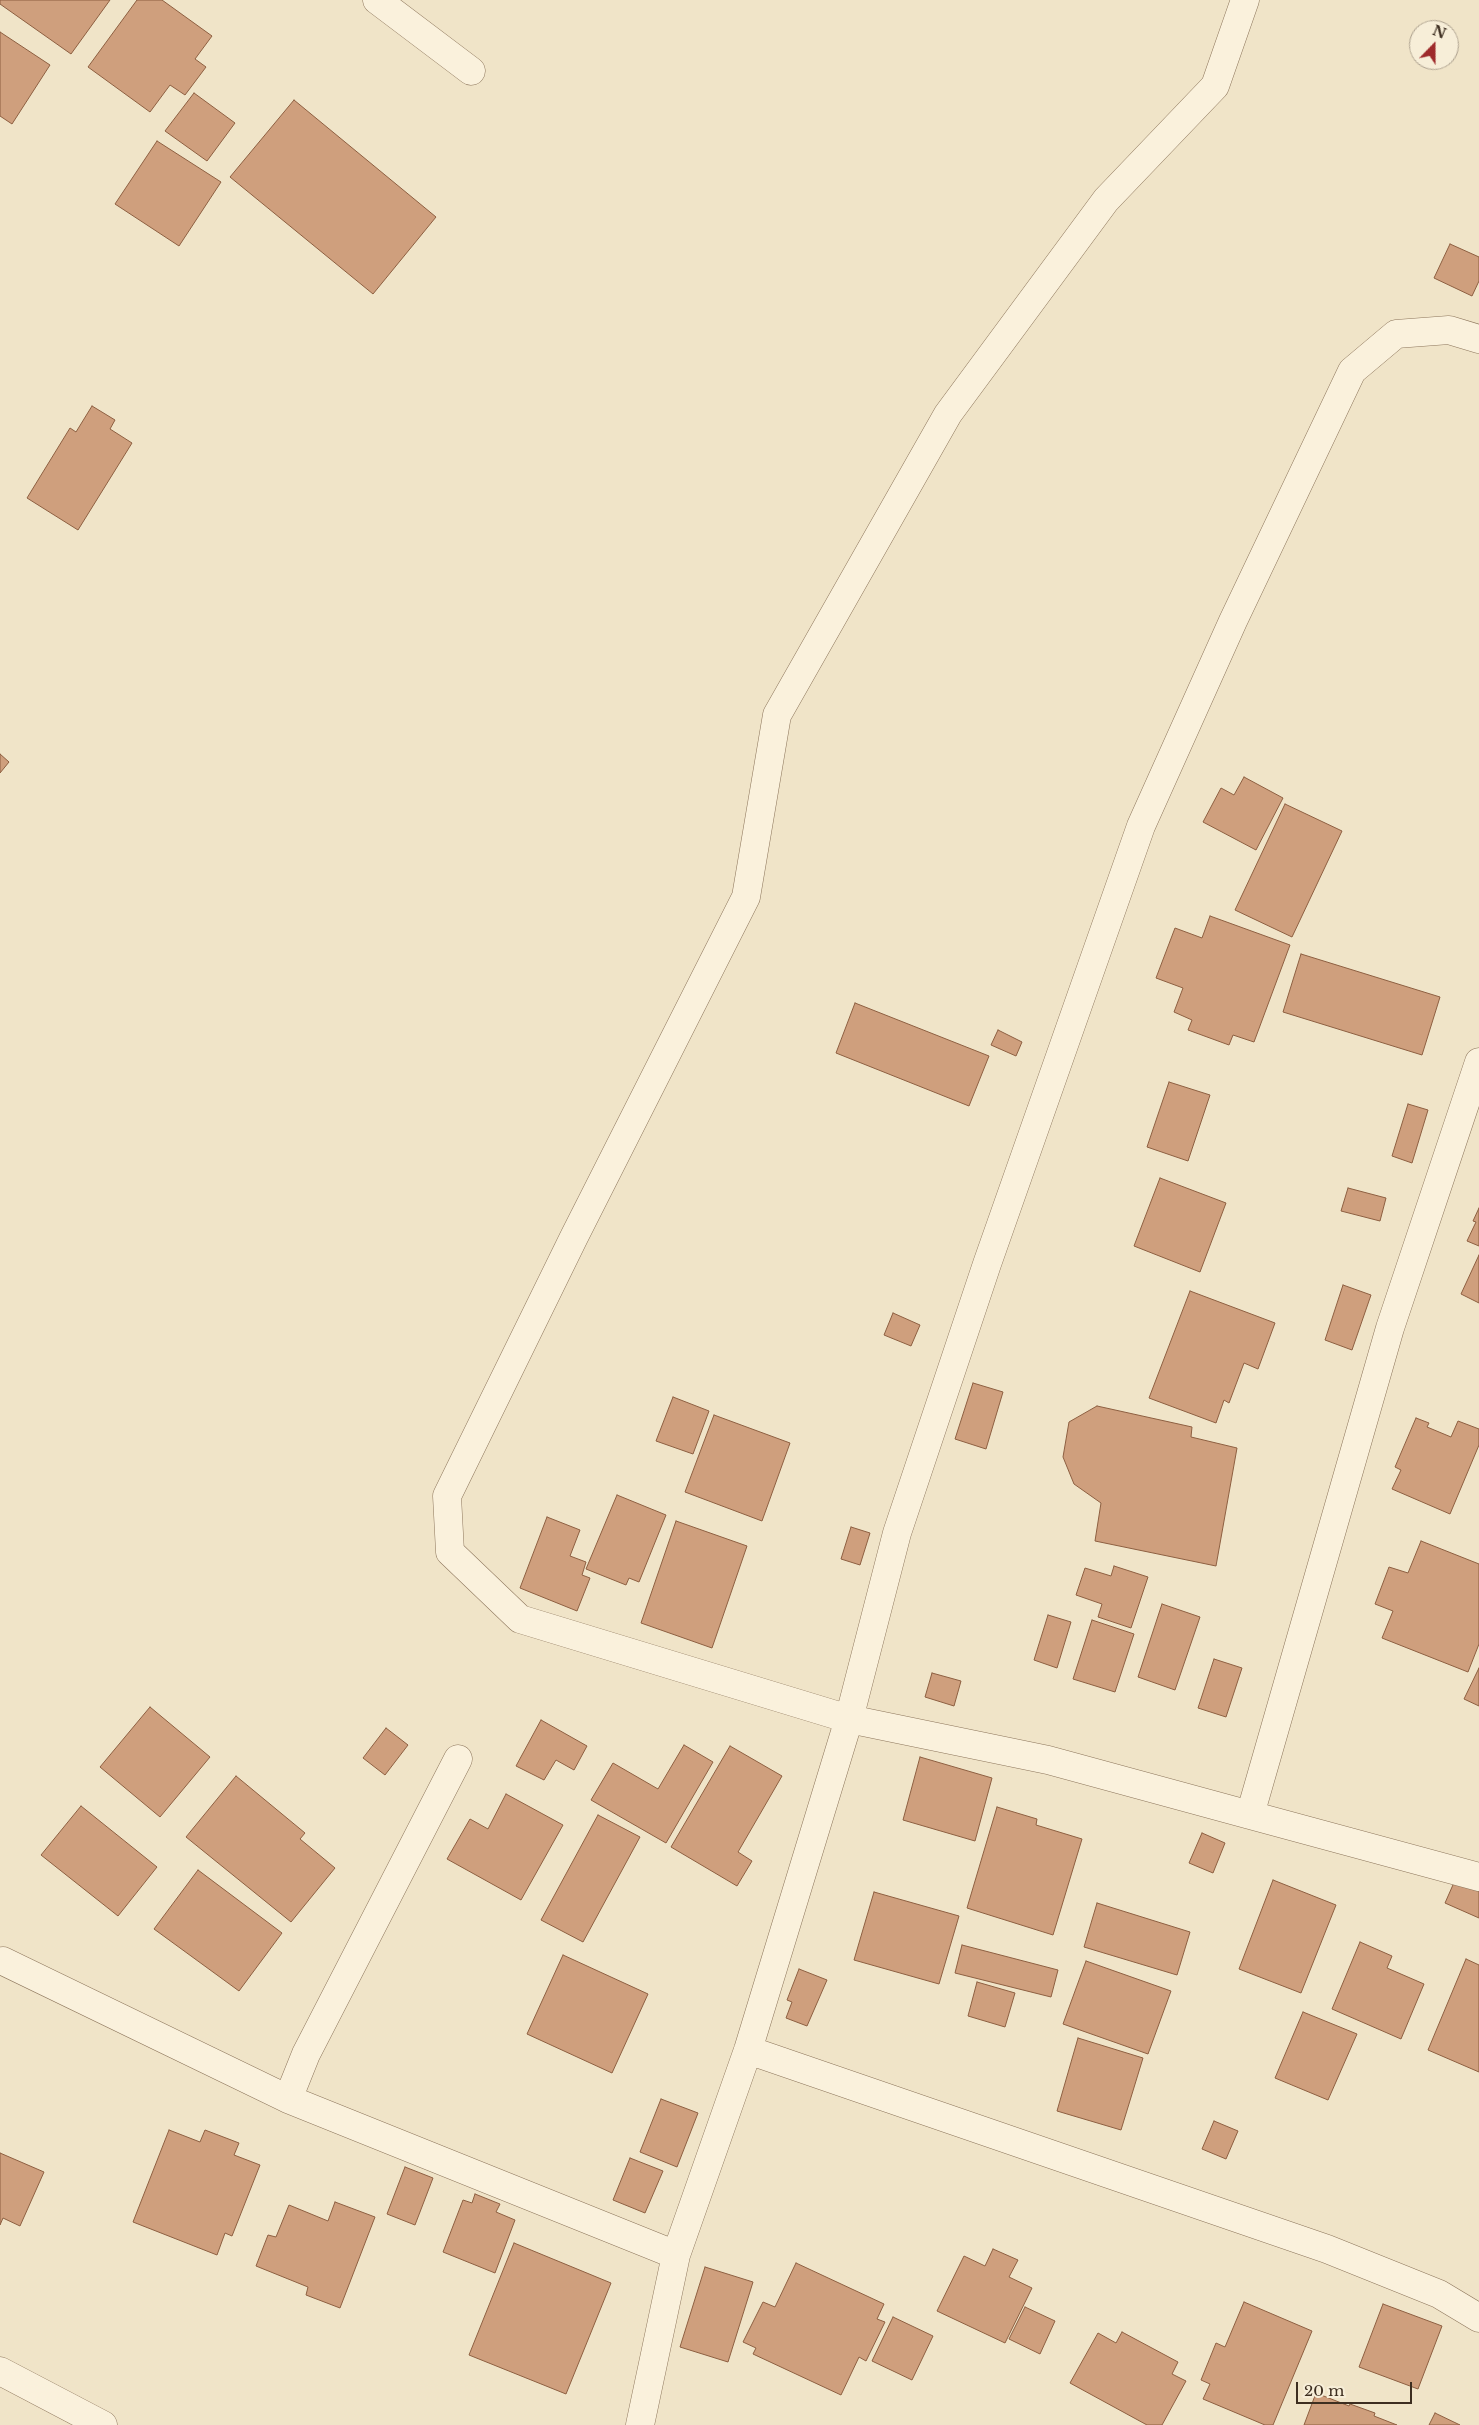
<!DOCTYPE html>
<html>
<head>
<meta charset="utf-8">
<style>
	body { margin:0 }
	#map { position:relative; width:1479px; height:2425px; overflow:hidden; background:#f0e4c8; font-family:"Libre Baskerville",serif }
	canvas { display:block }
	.north { position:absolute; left:1409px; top:20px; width:50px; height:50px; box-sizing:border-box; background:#f7eed8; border:1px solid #ada18e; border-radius:50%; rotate:22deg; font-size:14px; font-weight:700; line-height:20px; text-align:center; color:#3d2e20 }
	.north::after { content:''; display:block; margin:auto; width:18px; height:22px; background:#9e2a2b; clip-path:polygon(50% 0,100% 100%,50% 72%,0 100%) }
	.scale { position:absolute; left:1296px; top:2382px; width:116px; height:22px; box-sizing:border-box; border:2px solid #3d2e20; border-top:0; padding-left:6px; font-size:15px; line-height:18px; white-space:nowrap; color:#3d2e20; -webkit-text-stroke:4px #f7eed8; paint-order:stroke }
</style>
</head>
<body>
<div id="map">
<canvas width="1479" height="2425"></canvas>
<div class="north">N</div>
<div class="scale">20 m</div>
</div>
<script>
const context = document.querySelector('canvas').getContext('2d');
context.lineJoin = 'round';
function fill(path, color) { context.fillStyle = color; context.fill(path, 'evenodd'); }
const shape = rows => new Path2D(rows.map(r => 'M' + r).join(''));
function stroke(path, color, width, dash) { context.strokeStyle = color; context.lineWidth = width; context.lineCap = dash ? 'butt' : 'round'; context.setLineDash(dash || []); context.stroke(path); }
const building = shape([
	[0,0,110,0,71,54,0,4,0,0],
	[137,0,162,0,212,36,195,59,206,67,185,95,170,85,150,112,88,67,137,0],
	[0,32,50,65,12,124,0,116,0,32],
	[194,93,235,123,207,161,165,131,194,93],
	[294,100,436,217,373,294,230,177,294,100],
	[157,141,221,182,179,246,115,204,157,141],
	[1450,244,1479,257,1479,281,1472,296,1434,278,1450,244],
	[92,406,115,420,110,429,132,443,78,530,27,498,70,428,76,432,92,406],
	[0,754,9,762,0,773,0,754],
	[1244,777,1283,798,1256,850,1203,822,1221,788,1234,795,1244,777],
	[1285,804,1342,831,1292,937,1235,910,1285,804],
	[1210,916,1290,945,1254,1042,1233,1035,1229,1045,1188,1030,1192,1020,1174,1012,1183,988,1156,978,1175,928,1202,938,1210,916],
	[1301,954,1440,997,1422,1055,1283,1012,1301,954],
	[855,1003,989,1056,969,1106,836,1053,855,1003],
	[998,1030,1022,1042,1016,1056,991,1045,998,1030],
	[1169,1082,1210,1095,1188,1161,1147,1147,1169,1082],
	[1408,1104,1428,1110,1412,1163,1392,1156,1408,1104],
	[1160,1178,1226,1203,1200,1272,1134,1246,1160,1178],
	[1348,1188,1386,1198,1380,1221,1341,1211,1348,1188],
	[1479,1208,1479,1246,1467,1241,1476,1222,1473,1221,1479,1208],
	[1479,1255,1479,1303,1461,1294,1479,1255],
	[1343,1285,1371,1295,1352,1350,1325,1340,1343,1285],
	[1190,1291,1275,1323,1258,1369,1244,1363,1229,1403,1224,1400,1216,1423,1149,1398,1190,1291],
	[893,1313,920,1325,911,1346,884,1335,893,1313],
	[973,1383,1003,1392,986,1449,955,1439,973,1383],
	[673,1397,709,1411,693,1454,656,1441,673,1397],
	[1097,1406,1192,1427,1191,1437,1237,1448,1216,1566,1095,1541,1101,1503,1074,1484,1063,1457,1069,1422,1097,1406],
	[714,1415,790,1443,762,1521,685,1492,714,1415],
	[1416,1418,1429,1423,1427,1427,1451,1437,1458,1421,1479,1429,1479,1445,1450,1514,1392,1489,1401,1470,1395,1467,1416,1418],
	[617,1495,666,1515,639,1582,629,1578,626,1585,586,1569,617,1495],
	[547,1517,580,1530,570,1556,586,1562,582,1575,590,1578,577,1611,520,1588,547,1517],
	[676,1521,747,1546,712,1648,641,1623,676,1521],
	[851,1527,870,1533,860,1565,841,1559,851,1527],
	[1421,1541,1479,1564,1479,1644,1468,1672,1382,1638,1393,1611,1375,1604,1389,1567,1408,1573,1421,1541],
	[1114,1566,1148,1577,1131,1628,1098,1617,1102,1604,1076,1595,1085,1568,1111,1576,1114,1566],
	[1162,1604,1200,1617,1175,1690,1138,1677,1162,1604],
	[1048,1615,1071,1622,1057,1668,1034,1660,1048,1615],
	[1092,1620,1134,1634,1115,1692,1073,1679,1092,1620],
	[1214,1659,1242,1668,1226,1717,1198,1708,1214,1659],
	[1479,1668,1479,1706,1464,1699,1479,1668],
	[932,1673,961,1681,954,1706,925,1697,932,1673],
	[150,1707,210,1757,160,1817,100,1767,150,1707],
	[541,1720,587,1746,574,1770,556,1760,544,1780,516,1766,541,1720],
	[386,1728,408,1745,385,1775,363,1758,386,1728],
	[684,1745,713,1762,666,1843,591,1800,613,1763,658,1789,684,1745],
	[730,1746,782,1776,738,1852,752,1861,737,1886,671,1847,730,1746],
	[920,1757,992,1778,975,1841,903,1820,920,1757],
	[236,1776,305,1833,300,1839,335,1868,291,1922,186,1837,236,1776],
	[506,1794,563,1825,521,1900,447,1859,470,1819,488,1829,506,1794],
	[81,1806,157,1867,118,1916,41,1855,81,1806],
	[997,1807,1037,1819,1036,1825,1082,1839,1053,1935,967,1908,997,1807],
	[598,1815,640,1837,583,1942,541,1920,598,1815],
	[1202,1833,1225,1843,1213,1873,1189,1863,1202,1833],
	[198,1870,282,1933,239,1991,154,1929,198,1870],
	[1456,1878,1479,1888,1479,1918,1445,1903,1456,1878],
	[1273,1880,1336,1905,1301,1993,1239,1969,1273,1880],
	[874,1892,959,1916,939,1984,854,1960,874,1892],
	[1097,1903,1190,1932,1177,1975,1084,1947,1097,1903],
	[1360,1942,1392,1956,1387,1968,1424,1984,1401,2039,1332,2009,1360,1942],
	[962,1945,1058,1970,1051,1997,955,1973,962,1945],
	[563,1955,648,1994,612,2073,527,2034,563,1955],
	[1466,1959,1479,1965,1479,2072,1428,2050,1466,1959],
	[1086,1961,1171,1991,1148,2054,1063,2024,1086,1961],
	[799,1969,827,1980,807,2026,786,2018,792,2002,787,2000,799,1969],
	[977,1982,1015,1993,1005,2027,968,2016,977,1982],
	[1303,2012,1357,2034,1328,2100,1275,2078,1303,2012],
	[1078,2038,1143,2058,1121,2130,1057,2111,1078,2038],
	[661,2099,698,2113,677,2167,640,2152,661,2099],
	[1214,2121,1238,2131,1226,2159,1202,2149,1214,2121],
	[169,2130,200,2142,205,2130,239,2143,234,2155,260,2165,232,2236,225,2233,217,2255,133,2222,169,2130],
	[0,2153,44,2172,20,2226,3,2218,0,2225,0,2153],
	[630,2158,663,2171,645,2213,613,2200,630,2158],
	[405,2167,433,2178,415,2225,387,2214,405,2167],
	[475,2194,500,2204,496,2212,515,2220,495,2273,443,2252,463,2200,472,2203,475,2194],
	[335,2202,375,2217,340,2308,306,2295,308,2287,256,2266,268,2235,276,2237,289,2205,328,2221,335,2202],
	[514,2243,611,2283,566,2394,469,2355,514,2243],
	[993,2249,1018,2260,1009,2277,1032,2288,1005,2343,937,2311,964,2256,985,2266,993,2249],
	[796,2263,884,2304,877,2319,885,2322,866,2361,859,2357,841,2395,753,2354,756,2348,743,2342,763,2302,775,2307,796,2263],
	[705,2267,753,2282,728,2362,680,2347,705,2267],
	[1244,2302,1312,2331,1273,2425,1265,2425,1203,2399,1210,2384,1201,2380,1216,2343,1225,2347,1244,2302],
	[1383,2304,1442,2326,1418,2389,1359,2367,1383,2304],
	[1025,2307,1055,2321,1040,2354,1009,2339,1025,2307],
	[893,2317,933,2336,912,2380,872,2361,893,2317],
	[1122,2332,1178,2362,1172,2374,1186,2381,1162,2425,1147,2425,1070,2383,1098,2333,1116,2343,1122,2332],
	[1316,2393,1349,2406,1350,2404,1375,2413,1374,2416,1397,2425,1304,2425,1316,2393],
	[1435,2413,1460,2425,1429,2425,1435,2413]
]);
const street = shape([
	[377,0,471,71],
	[1245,0,1215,86,1106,200,948,414,777,715,746,897,574,1237,447,1496,450,1552,520,1619,849,1719,1048,1760,1250,1815],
	[1479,1062,1390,1328,1250,1815,1479,1877],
	[3,1961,288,2099,676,2255],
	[748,2050,1327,2249,1439,2294,1479,2318],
	[288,2099,306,2054,458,1759],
	[0,2371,103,2425],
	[640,2425,676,2255,748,2050,849,1719,897,1533,987,1264,1141,826,1233,621,1352,371,1396,334,1449,330,1479,339]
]);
fill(building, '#cf9f7d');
stroke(building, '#8d5f41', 1);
stroke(street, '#8d765c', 29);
stroke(street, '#faf1dc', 28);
</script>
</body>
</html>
